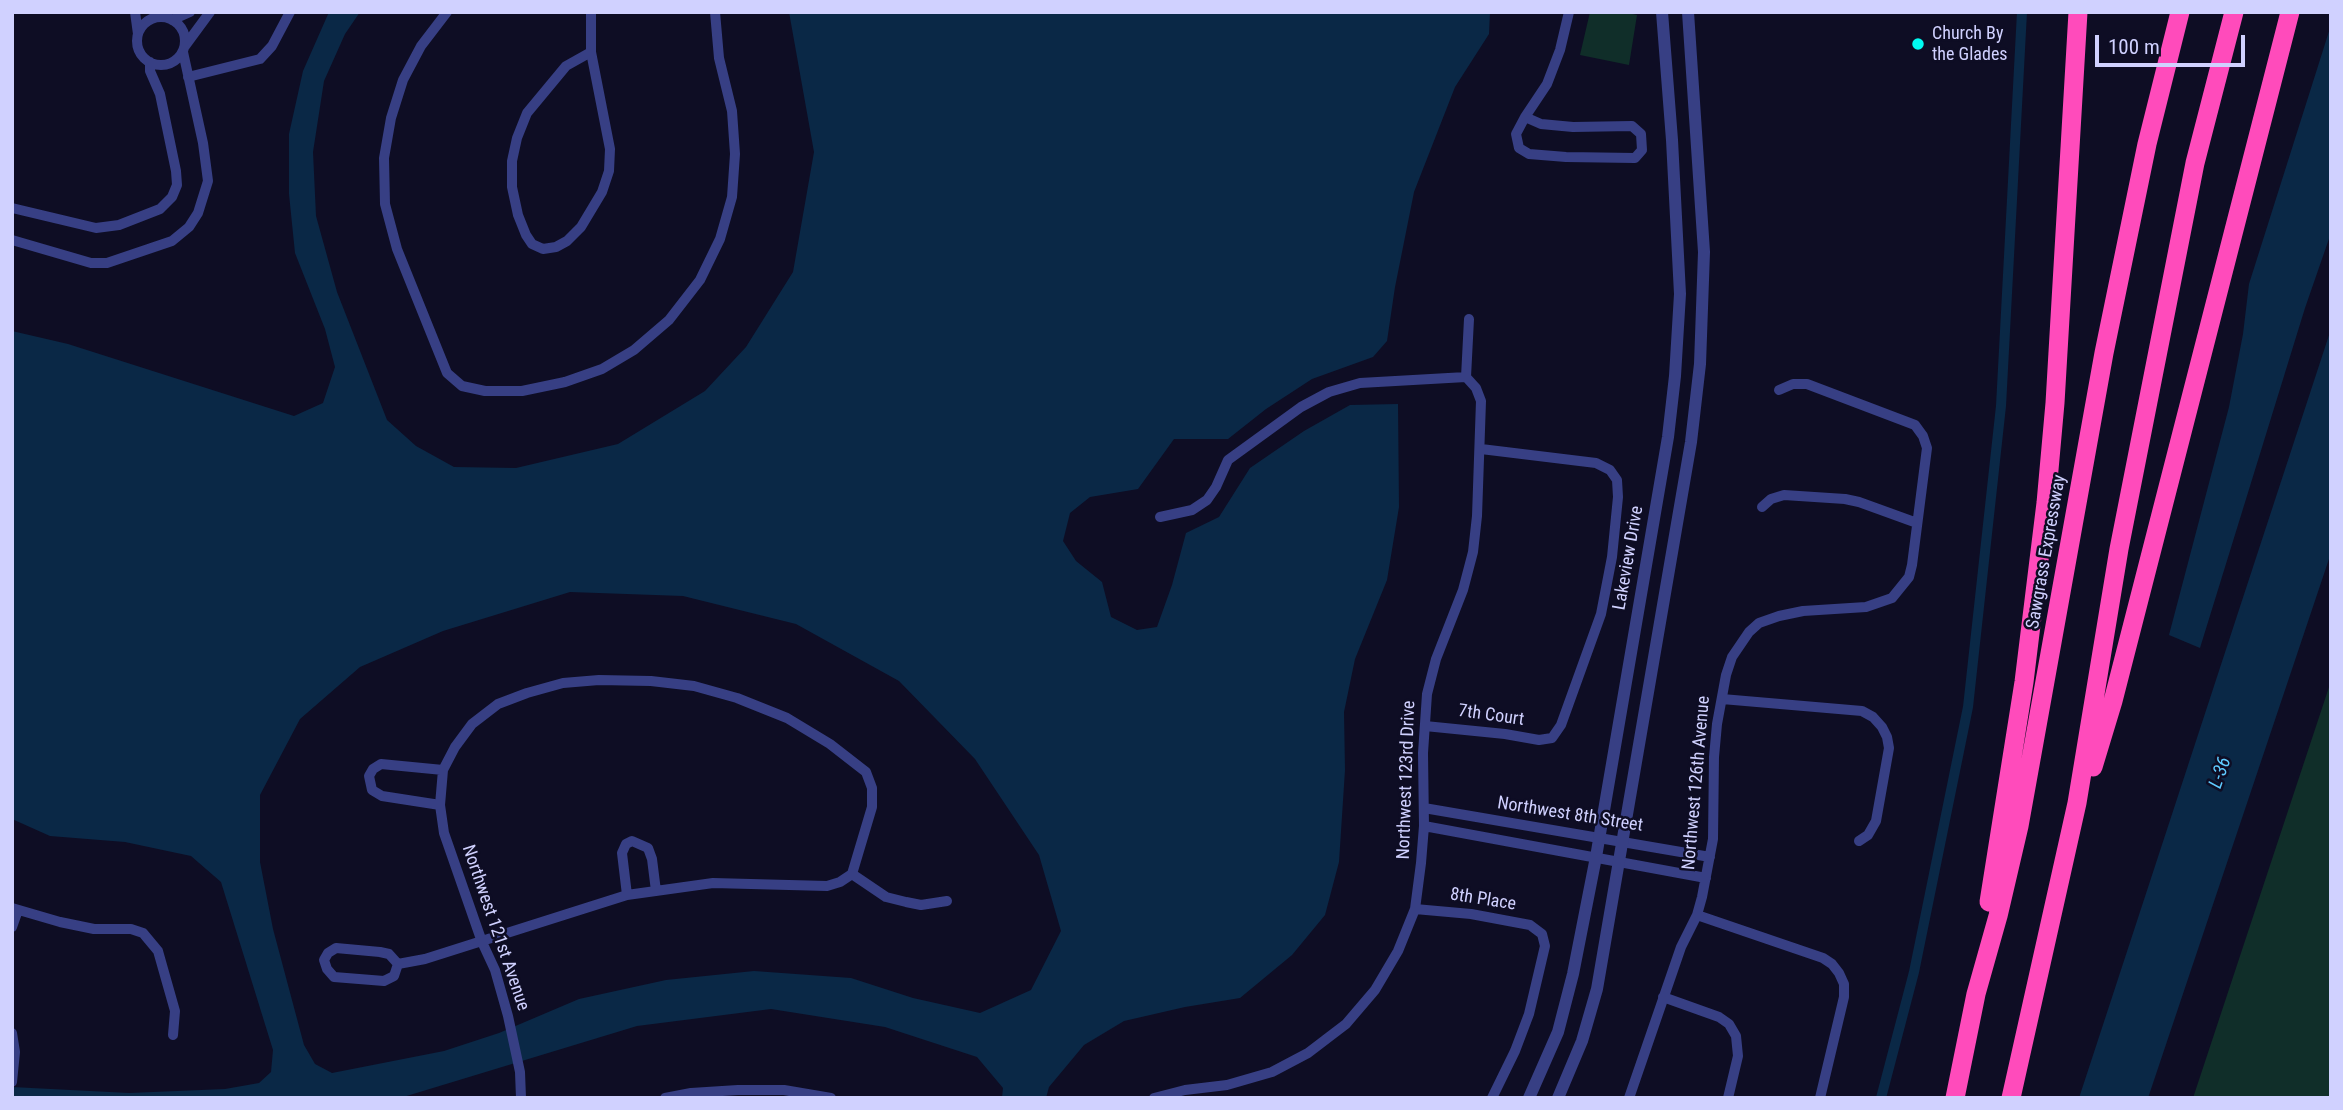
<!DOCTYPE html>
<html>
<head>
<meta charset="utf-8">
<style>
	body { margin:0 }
	#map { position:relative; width:2343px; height:1110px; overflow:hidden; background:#0e0d24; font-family:"Roboto Condensed",sans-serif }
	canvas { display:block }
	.frame { position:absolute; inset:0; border:14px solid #d0d1ff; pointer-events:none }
	.scale { position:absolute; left:2095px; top:35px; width:150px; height:32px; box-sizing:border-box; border:4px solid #d0d1ff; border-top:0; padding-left:9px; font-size:21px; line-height:24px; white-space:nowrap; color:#d0d1ff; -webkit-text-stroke:5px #0e0d24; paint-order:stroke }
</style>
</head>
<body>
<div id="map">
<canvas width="2343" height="1110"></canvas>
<div class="frame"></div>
<div class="scale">100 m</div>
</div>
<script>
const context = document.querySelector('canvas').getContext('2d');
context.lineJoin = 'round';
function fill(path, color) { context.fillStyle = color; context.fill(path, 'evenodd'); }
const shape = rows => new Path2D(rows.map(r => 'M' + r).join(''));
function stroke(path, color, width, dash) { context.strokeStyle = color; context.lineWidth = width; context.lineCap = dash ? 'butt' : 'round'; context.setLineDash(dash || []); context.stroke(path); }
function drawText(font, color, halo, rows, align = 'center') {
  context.font = font + ' "Roboto Condensed",sans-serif'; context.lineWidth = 5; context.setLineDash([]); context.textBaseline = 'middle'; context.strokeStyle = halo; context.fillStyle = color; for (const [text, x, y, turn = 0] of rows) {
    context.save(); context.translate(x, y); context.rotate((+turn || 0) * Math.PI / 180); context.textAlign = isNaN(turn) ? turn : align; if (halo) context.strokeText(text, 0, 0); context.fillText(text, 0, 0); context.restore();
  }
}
const green = shape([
	[1590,12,1624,12,1637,15,1629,65,1580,55],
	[2331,681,2331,1098,2193,1098]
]);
const water = shape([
	[329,12,360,12,345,34,324,81,313,152,316,216,337,292,387,420,416,446,454,467,516,468,618,444,705,391,746,347,793,272,814,152,789,12,1490,12,1489,34,1455,87,1414,192,1395,287,1387,341,1373,357,1312,379,1266,409,1228,439,1174,439,1138,489,1090,497,1070,513,1063,541,1076,561,1102,582,1111,617,1137,630,1157,627,1172,585,1186,533,1219,517,1250,468,1304,431,1350,405,1398,404,1399,507,1387,580,1355,659,1344,712,1345,770,1339,862,1325,915,1292,955,1240,998,1185,1007,1124,1021,1084,1045,1049,1087,1046,1098,1002,1098,1003,1088,977,1057,885,1027,771,1009,637,1026,400,1098,12,1098,12,1087,129,1093,225,1089,259,1083,271,1072,273,1050,221,882,191,856,125,842,50,836,12,819,12,331,68,344,294,416,323,403,335,367,325,329,295,253,289,194,289,134,303,71],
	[570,592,683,596,796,624,899,681,975,759,1039,855,1061,931,1031,990,980,1013,913,998,851,978,754,971,666,980,579,999,499,1033,444,1051,332,1073,315,1064,304,1045,273,929,260,862,260,795,300,719,360,667,443,631],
	[2331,25,2331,233,2305,308,2200,648,2169,635,2229,407,2243,334,2249,284],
	[2331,329,2331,553,2148,1098,2079,1098]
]);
const canal = shape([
	[1881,1098,1914,972,1968,707,2001,406,2022,12]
]);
const minor = shape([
	[135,12,138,34],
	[447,12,421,46,403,80,391,118,384,158,385,204,397,249,447,373,462,386,485,391,522,391,565,382,602,369,634,350,669,320,700,280,720,239,732,197,735,154,732,111,719,58,715,12],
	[591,12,591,52,610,149,609,171,602,192,581,227,567,241,556,247,543,249,532,244,526,235,518,215,512,187,512,161,517,138,527,113,566,66,591,52],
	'137 41a24 24 0 1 1 48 0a24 24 0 1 1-48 0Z',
	[172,20,190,12],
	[185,46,210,12],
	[188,77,260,59,272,46,290,12],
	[1525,117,1541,124,1573,127,1632,126,1641,134,1642,150,1635,158,1566,157,1529,154,1519,148,1516,134,1525,117,1547,84,1560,50,1569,12],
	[12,208,96,228,119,225,160,209,172,197,177,185,176,171,160,94,150,71,150,62],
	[12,240,91,263,107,263,172,241,189,227,198,213,208,181,203,143,183,52],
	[1762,507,1771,499,1784,495,1845,499,1859,502,1917,523],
	[1160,517,1192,510,1207,500,1216,487,1228,460,1301,407,1329,392,1360,383,1466,377],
	[1722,699,1862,711,1873,717,1882,727,1887,737,1889,748,1876,821,1868,835,1859,841],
	[1425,726,1505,734,1539,740,1552,738,1561,725,1601,614,1612,557,1618,497,1617,480,1610,470,1596,463,1481,449],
	[440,805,382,796,372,790,369,776,373,769,381,764,443,770],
	[1424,808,1710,857],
	[1424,826,1706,878],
	[627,895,622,853,626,844,632,841,648,848,652,859,656,891],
	[12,908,60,922,94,929,131,929,143,933,158,951,175,1011,173,1035],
	[1415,909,1471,914,1530,925,1542,934,1545,946,1529,1014,1515,1051,1492,1098],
	[1697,915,1823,958,1832,964,1839,973,1844,984,1844,997,1820,1098],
	[12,927,18,910],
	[398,964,389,954,380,952,336,948,328,953,324,960,327,969,334,977,384,981,394,976,398,964,425,959,627,895,713,883,827,886,840,882,852,874,886,897,906,902,921,905,947,901],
	[1663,997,1719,1017,1729,1024,1736,1036,1738,1056,1728,1098],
	[12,1033,15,1052,12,1082],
	[521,1098,520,1072,508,1016,495,970,482,942,444,833,440,805,443,770,455,747,472,724,498,704,527,693,563,683,599,680,651,681,694,686,737,698,787,718,830,744,866,772,872,788,872,807,852,874],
	[665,1098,691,1093,738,1090,784,1090,831,1098],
	[1154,1098,1185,1090,1227,1085,1272,1072,1308,1053,1346,1024,1375,990,1398,951,1415,909,1421,863,1424,826,1423,753,1427,694,1436,659,1463,590,1473,552,1477,516,1481,401,1476,388,1466,377,1469,319],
	[1629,1098,1681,947,1697,915,1702,897,1713,839,1714,757,1717,724,1726,675,1732,657,1749,632,1759,623,1779,616,1803,611,1866,607,1892,598,1909,577,1912,565,1927,448,1923,436,1915,425,1807,384,1793,384,1779,390]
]);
const tertiary = shape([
	[1529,1098,1558,1032,1573,974,1596,857,1668,437,1675,376,1680,294,1672,140,1662,12],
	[1558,1098,1582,1041,1597,989,1691,442,1700,364,1704,252,1688,12]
]);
const motorway = shape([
	[2093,767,2113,701,2290,12],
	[1989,902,2024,682,2046,503,2055,403,2078,12],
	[1955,1098,1976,994,1998,916,2019,826,2104,353,2147,144,2180,12],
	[2011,1098,2077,803,2119,549,2195,163,2234,12]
]);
const markers = [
	[1918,44,7,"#00fbf1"]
];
const poiNames = [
	["Church By",1932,34],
	["the Glades",1932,55]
];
const streetNames = [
	["Sawgrass Expressway",2047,552,-80],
	["Lakeview Drive",1629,558,-80],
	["7th Court",1491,716,8],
	["Northwest 123rd Drive",1407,780,-88],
	["Northwest 126th Avenue",1697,783,-85],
	["Northwest 8th Street",1570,815,9],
	["8th Place",1483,900,9],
	["Northwest 121st Avenue",495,928,71]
];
const waterNames = [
	["L-36",2221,773,-71]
];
fill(green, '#102e29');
fill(water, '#0a2846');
stroke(canal, '#0a2846', 10);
stroke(minor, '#373f84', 10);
stroke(tertiary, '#373f84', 12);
stroke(motorway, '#ff4bbb', 19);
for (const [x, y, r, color] of markers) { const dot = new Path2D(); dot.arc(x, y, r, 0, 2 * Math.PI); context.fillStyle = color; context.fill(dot); stroke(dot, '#0e0d24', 2.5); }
drawText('18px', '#d0d1ff', '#0e0d24', poiNames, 'left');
drawText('18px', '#d0d1ff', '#0e0d24', streetNames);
drawText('italic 19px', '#5ecbff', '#0e0d24', waterNames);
</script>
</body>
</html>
